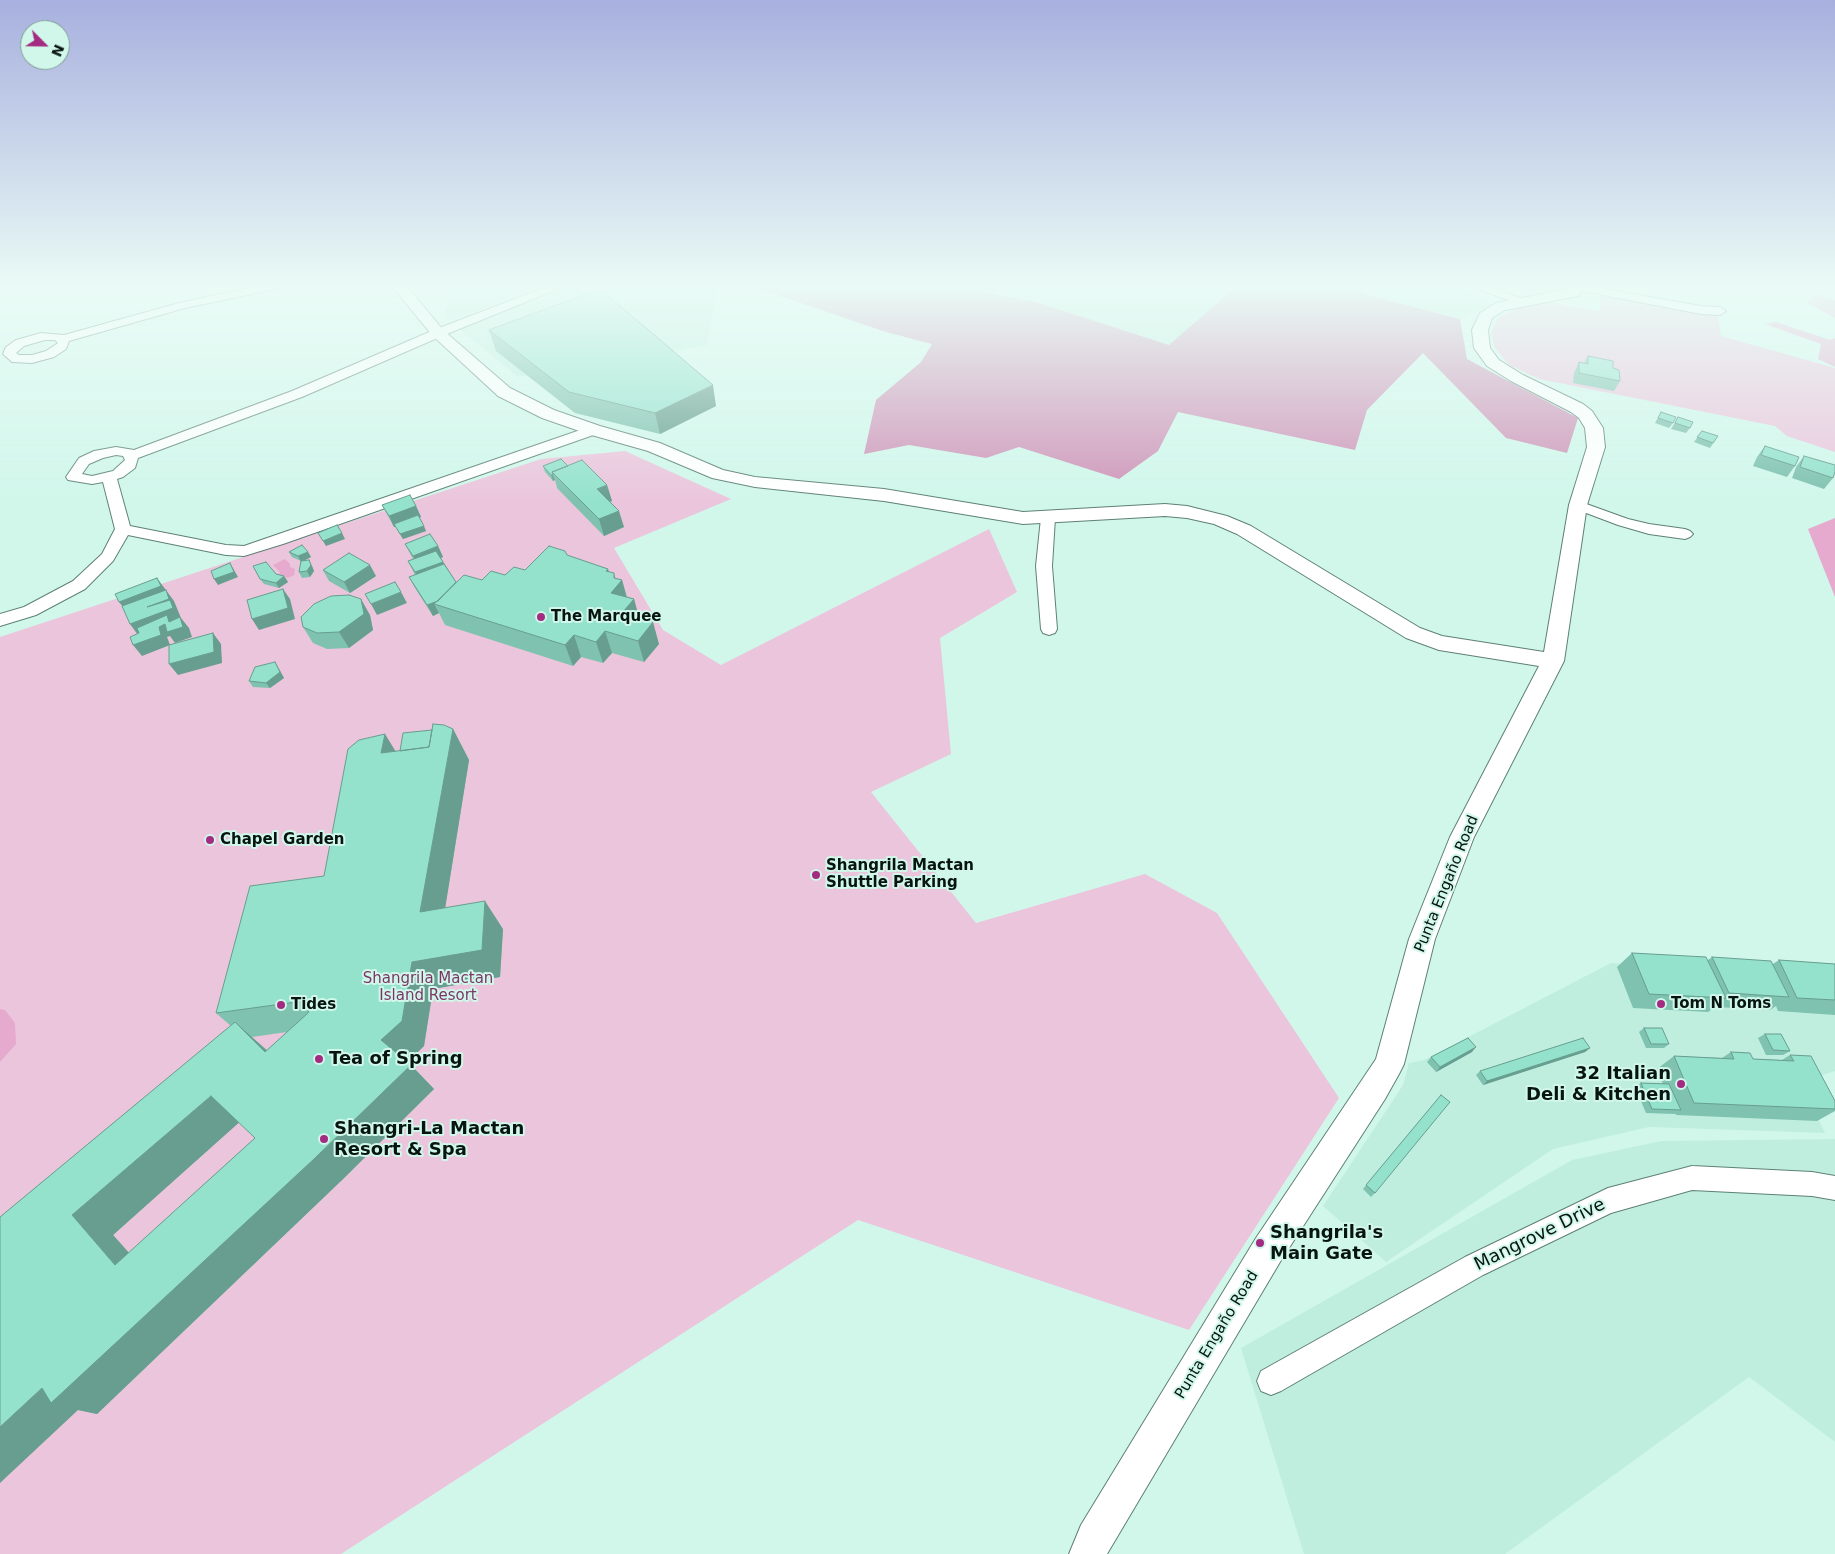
<!DOCTYPE html>
<html>
<head>
<meta charset="utf-8">
<style>
	body { margin:0 }
	#map { position:relative; width:1835px; height:1554px; overflow:hidden; background:#d1f7eb; font-family:"DejaVu Sans",sans-serif }
	canvas { display:block }
	.north { position:absolute; left:20px; top:20px; width:50px; height:50px; box-sizing:border-box; background:#d1f7eb; border:1px solid #809c93; border-radius:50%; rotate:113deg; font-size:14px; font-weight:700; line-height:20px; text-align:center; color:#071410 }
	.north::after { content:''; display:block; margin:auto; width:18px; height:22px; background:#a42b82; clip-path:polygon(50% 0,100% 100%,50% 72%,0 100%) }
</style>
</head>
<body>
<div id="map">
<canvas width="1835" height="1554"></canvas>
<div class="north">N</div>
</div>
<script>
const context = document.querySelector('canvas').getContext('2d');
context.lineJoin = 'round';
function fill(path, color) { context.fillStyle = color; context.fill(path, 'evenodd'); }
const shape = rows => new Path2D(rows.map(r => 'M' + r).join(''));
function stroke(path, color, width, dash) { context.strokeStyle = color; context.lineWidth = width; context.lineCap = dash ? 'butt' : 'round'; context.setLineDash(dash || []); context.stroke(path); }
function drawText(font, color, halo, rows, align = 'center') {
  context.font = font + ' "DejaVu Sans",sans-serif'; context.lineWidth = 4; context.setLineDash([]); context.textBaseline = 'middle'; context.strokeStyle = halo; context.fillStyle = color; for (const [text, x, y, turn = 0] of rows) {
    context.save(); context.translate(x, y); context.rotate((+turn || 0) * Math.PI / 180); context.textAlign = isNaN(turn) ? turn : align; if (halo) context.strokeText(text, 0, 0); context.fillText(text, 0, 0); context.restore();
  }
}
const built = shape([
	[458,284,550,284,450,321,445,315,451,291],
	[575,284,718,284,707,345,518,377,459,329],
	[940,284,1239,284,1169,345,1036,302],
	[1337,284,1450,284,1480,295,1492,305,1460,319,1367,295],
	[1488,284,1571,284,1534,295,1501,289],
	[1611,963,1835,978,1835,1071,1801,1082,1825,1133,1649,1127,1553,1149,1386,1262,1323,1206,1403,1085,1409,1063,1424,1060],
	[1835,1139,1835,1442,1749,1377,1505,1554,1304,1554,1241,1348,1572,1160,1661,1141]
]);
const green = shape([
	[1600,293,1718,317,1721,336,1835,368,1835,452,1787,436,1775,426,1539,379,1509,365,1495,348,1491,333,1497,319,1514,309,1549,302,1600,311],
	[625,451,731,499,614,548,663,630,721,665,989,529,1017,592,940,638,951,754,871,792,976,923,1145,874,1217,913,1339,1098,1189,1330,858,1220,341,1554,0,1554,0,637,541,459]
]);
const forest = shape([
	[745,284,940,284,1036,302,1169,345,1239,284,1337,284,1367,295,1460,319,1467,359,1578,418,1567,453,1506,438,1423,353,1367,410,1355,450,1178,412,1158,451,1119,479,1019,447,986,458,909,445,864,454,876,400,921,362,932,344,886,332]
]);
const water = shape([
	[1817,294,1835,300,1835,318,1806,302],
	[1776,322,1830,340,1835,338,1835,367,1818,359,1821,344,1765,324],
	[1835,518,1835,597,1808,529],
	[285,559,290,564,290,567,295,569,294,575,288,578,279,575,280,572,273,565],
	[0,1009,5,1010,15,1023,16,1044,0,1062]
]);
const minor = shape([
	[267,284,291,284,286,287,185,308,69,341,66,349,54,357,32,363,12,362,3,354,6,347,16,340,41,333,64,335,179,303,267,284],
	[45,340,55,340,58,343,46,351,32,355,19,355,16,353,24,346,45,340],
	[554,284,570,284,442,336,302,397,138,458,135,468,123,477,117,479,130,526,226,545,244,546,589,427,599,427,601,430,599,433,283,544,244,556,226,555,128,535,113,561,85,589,36,615,0,626,0,614,24,607,73,581,102,554,115,529,103,482,92,484,68,480,66,477,79,458,94,451,116,447,134,450,292,391,434,330,554,284],
	[116,455,123,456,125,460,113,471,92,476,82,474,89,464,103,458,116,455],
	[1466,284,1483,284,1526,300,1528,302,1522,306,1518,304,1466,284],
	[1581,285,1701,306,1720,307,1726,311,1720,315,1701,314,1577,290,1575,288,1577,286,1581,285],
	[1578,501,1628,519,1649,524,1685,529,1690,531,1693,534,1690,537,1685,539,1649,534,1618,525,1573,508,1571,505,1573,502,1578,501],
	[1048,513,1053,515,1055,518,1052,566,1057,629,1055,633,1049,635,1043,633,1041,629,1036,566,1041,518,1043,515,1048,513],
	[1692,1166,1812,1172,1835,1176,1835,1200,1812,1196,1692,1190,1611,1213,1483,1275,1281,1391,1271,1395,1261,1391,1257,1381,1261,1371,1465,1257,1608,1188,1692,1166]
]);
const tertiary = shape([
	[390,284,405,284,443,330,510,388,554,410,600,426,660,443,723,470,755,477,884,489,1023,512,1165,504,1187,506,1227,516,1251,526,1420,628,1442,636,1544,652,1569,505,1587,447,1585,428,1579,418,1571,412,1511,381,1487,366,1474,348,1472,330,1480,313,1496,303,1568,289,1574,284,1590,284,1578,296,1505,310,1492,318,1488,330,1490,348,1499,360,1523,375,1583,404,1592,411,1603,428,1605,447,1587,505,1564,661,1474,837,1435,939,1404,1064,1399,1074,1385,1099,1280,1262,1107,1554,1069,1554,1081,1525,1256,1238,1376,1059,1409,939,1450,837,1539,666,1439,650,1406,638,1237,534,1214,524,1187,518,1165,516,1023,524,884,501,755,487,712,478,648,451,588,434,542,418,498,396,433,336,390,284]
]);
const wall = shape([
	[959,284,997,284,992,291],
	[489,330,716,406,660,434,575,413,496,351],
	[1588,356,1613,368,1620,381,1614,391,1573,383,1574,373,1579,362,1584,363],
	[1661,412,1673,423,1669,428,1655,423],
	[1678,417,1690,428,1686,433,1671,429],
	[1702,431,1718,436,1710,448,1694,442],
	[1765,446,1795,466,1787,477,1753,466,1757,457],
	[1804,456,1833,478,1824,489,1792,478,1796,467],
	[543,466,568,466,607,485,612,501,610,502,624,527,604,536,557,488,555,480,553,481,545,472],
	[382,505,416,506,421,517,419,518,426,531,403,539,395,526,394,527],
	[405,544,438,546,443,557,441,558,456,582,482,580,505,575,525,570,567,555,608,569,609,572,615,578,622,580,627,597,634,599,639,618,659,644,644,662,612,653,603,663,581,657,573,666,445,625,439,613,433,616,415,588,409,577,415,575,408,561,413,559],
	[289,552,308,552,311,557,303,561,312,566,314,571,310,577,302,578,299,572,301,561,292,557],
	[323,570,376,576,350,593,329,581],
	[276,574,284,576,288,582,279,588,264,584,260,579],
	[370,615,373,630,349,648,327,649,313,643,303,627],
	[275,662,284,678,270,688,253,687,249,681],
	[453,729,469,760,445,908,503,929,500,977,433,989,424,1046,408,1062,434,1089,342,1180,97,1414,78,1410,0,1217,231,1026,216,1013,324,876,396,751,400,751],
	[287,1032,267,1050,252,1037],
	[239,1122,255,1138,129,1253,113,1235],
	[1632,953,1708,960,1712,957,1773,964,1779,960,1835,964,1835,1015,1778,1011,1776,1006,1770,1010,1715,1007,1708,1012,1633,1008,1617,967],
	[1644,1028,1669,1044,1664,1048,1646,1048,1639,1032],
	[1765,1034,1790,1051,1783,1055,1766,1055,1758,1038],
	[1590,1048,1585,1052,1483,1085,1476,1075,1480,1071],
	[1472,1052,1436,1072,1427,1062,1431,1057],
	[1731,1052,1753,1059,1782,1060,1790,1055,1835,1101,1835,1111,1817,1121,1676,1115,1676,1114,1675,1114,1646,1113,1635,1087,1641,1083,1663,1084,1657,1069,1674,1056,1722,1058],
	[1441,1095,1375,1193,1371,1197,1363,1189]
]);
const shadedWall = shape([
	[993,284,997,284,992,291],
	[713,385,716,406,660,434,655,413],
	[551,475,553,475,555,480,553,481],
	[607,485,612,501,601,505,597,489],
	[416,506,421,517,394,527,389,516],
	[619,511,624,527,604,536,599,519],
	[424,526,426,531,403,539,400,534],
	[342,533,345,539,326,546,323,541],
	[438,546,443,557,418,567,413,556],
	[308,552,311,557,301,562,298,556],
	[309,560,312,566,314,571,310,577,307,571],
	[443,562,448,572,420,583,415,572],
	[230,563,238,577,218,585,214,579],
	[370,565,376,576,350,593,344,582],
	[608,569,614,589,614,573,617,585,622,580,628,602,611,593,606,571],
	[284,576,288,582,279,588,276,583],
	[157,578,174,601,181,618,189,628,192,637,175,643,170,636,167,637,170,645,142,656,133,645,138,635,130,624,128,613,119,602],
	[283,589,290,599,295,619,259,630,252,619],
	[462,591,434,604,439,613,433,616,427,605],
	[401,592,407,603,377,615,371,604],
	[361,599,370,615,373,630,349,648,339,632],
	[634,599,640,621,622,613],
	[653,622,659,644,644,662,638,641],
	[605,631,612,653,603,663,596,642],
	[213,633,221,644,222,663,178,675,169,664],
	[574,635,581,657,573,666,565,645],
	[275,662,284,678,270,688,266,683],
	[453,729,469,760,440,940,420,912],
	[385,734,404,765,381,753],
	[485,901,503,929,500,977,433,989,424,1046,404,1065,381,1040,412,962],
	[235,1022,264,1048,294,1076,265,1052],
	[1476,1047,1472,1052,1436,1072,1440,1067],
	[1590,1048,1585,1052,1483,1085,1487,1081],
	[411,1065,434,1089,342,1180,97,1414,78,1410,0,1483,0,1427,42,1388],
	[211,1096,243,1119,113,1235,155,1282,115,1265,72,1215]
]);
const building = shape([
	[600,289,713,385,655,413,569,392,489,330,600,289],
	[1588,356,1613,361,1613,368,1619,370,1620,381,1579,373,1579,362,1588,364,1588,356],
	[1661,412,1676,417,1673,423,1658,418,1661,412],
	[1678,417,1693,422,1690,428,1675,423,1678,417],
	[1702,431,1718,436,1713,443,1697,437,1702,431],
	[1765,446,1799,457,1795,466,1761,455,1765,446],
	[1804,456,1835,465,1835,472,1833,478,1800,467,1804,456],
	[561,459,568,466,552,472,553,475,551,475,543,466,561,459],
	[582,460,607,485,597,489,619,511,599,519,552,472,582,460],
	[410,495,416,506,389,516,382,505,410,495],
	[418,515,424,526,400,534,394,524,418,515],
	[337,525,342,533,323,541,318,533,337,525],
	[430,534,438,546,413,556,405,544,430,534],
	[302,545,308,552,298,556,289,552,302,545],
	[549,546,565,551,567,555,608,569,606,571,614,573,614,578,622,580,611,593,634,599,622,613,653,622,638,641,605,631,596,642,574,635,565,645,434,604,464,575,482,580,491,571,505,575,514,567,525,570,549,546],
	[436,551,443,562,415,572,408,561,436,551],
	[349,553,370,565,344,582,323,570,349,553],
	[309,560,311,565,307,571,299,572,301,561,309,560],
	[266,562,276,574,284,576,276,583,260,579,253,566,266,562],
	[230,563,234,572,214,579,211,571,230,563],
	[444,564,456,582,438,601,427,605,409,577,444,564],
	[157,578,161,586,119,602,115,594,157,578],
	[395,582,401,592,371,604,365,594,395,582],
	[283,589,288,608,252,619,247,600,283,589],
	[166,590,169,599,147,607,170,600,173,608,130,624,122,606,166,590],
	[349,595,361,599,364,614,339,632,317,633,303,627,301,617,314,604,331,596,349,595],
	[167,615,169,622,180,617,183,627,167,632,165,624,159,627,161,635,133,645,130,637,139,633,137,628,167,615],
	[213,633,214,652,169,664,169,645,213,633],
	[275,662,280,672,266,683,249,681,255,667,275,662],
	[433,724,444,725,453,729,420,912,485,901,482,950,412,962,402,1021,381,1040,411,1065,314,1159,51,1403,42,1388,0,1427,0,1217,235,1022,265,1052,308,1013,311,1000,216,1013,250,886,324,876,348,749,359,740,385,734,381,753,429,747,433,724],
	[211,1096,255,1138,115,1265,72,1215,211,1096],
	[432,730,429,747,400,751,403,733,432,730],
	[1632,953,1706,957,1726,998,1649,994,1632,953],
	[1712,957,1771,961,1789,997,1729,993,1712,957],
	[1779,960,1835,964,1835,1000,1797,998,1779,960],
	[1644,1028,1662,1028,1669,1044,1651,1044,1644,1028],
	[1765,1034,1781,1034,1790,1051,1773,1050,1765,1034],
	[1468,1038,1476,1047,1440,1067,1431,1057,1468,1038],
	[1583,1038,1590,1048,1487,1081,1480,1071,1583,1038],
	[1731,1052,1750,1053,1753,1059,1794,1061,1790,1055,1811,1056,1835,1101,1835,1109,1694,1103,1674,1056,1734,1059,1731,1052],
	[1641,1083,1669,1084,1681,1110,1652,1109,1641,1083],
	[1441,1095,1450,1102,1375,1193,1366,1185,1441,1095]
]);
const markers = [
	[541,617,5,"#a42b82"],
	[210,840,5,"#a42b82"],
	[816,875,5,"#a42b82"],
	[1661,1004,5,"#a42b82"],
	[281,1005,5,"#a42b82"],
	[319,1059,5,"#a42b82"],
	[1681,1084,5,"#a42b82"],
	[324,1139,5,"#a42b82"],
	[1260,1243,5,"#a42b82"]
];
const poiNames = [
	["The Marquee",551,617],
	["Chapel Garden",220,840],
	["Shangrila Mactan",826,866],
	["Shuttle Parking",826,883],
	["Tom N Toms",1671,1004],
	["Tides",291,1005]
];
const streetNames = [
	["Punta Engaño Road",1447,884,-68],
	["Punta Engaño Road",1217,1335,-59]
];
const parkNames = [
	["Shangrila Mactan",428,979],
	["Island Resort",428,996]
];
const nearPoinames = [
	["Tea of Spring",329,1059],
	["32 Italian",1671,1074,"right"],
	["Deli & Kitchen",1671,1095,"right"],
	["Shangri-La Mactan",334,1129],
	["Resort & Spa",334,1150],
	["Shangrila's",1270,1233],
	["Main Gate",1270,1254]
];
const nearStreetnames = [
	["Mangrove Drive",1540,1235,-26]
];
fill(built, '#bfeedf');
fill(green, '#ebc5dc');
fill(forest, '#cf96b9');
fill(water, '#e5aace');
stroke(minor, '#5e8075', 2);
stroke(tertiary, '#5e8075', 2);
fill(minor, '#fff');
fill(tertiary, '#fff');
fill(wall, '#7fc2af');
fill(shadedWall, '#689e8f');
fill(building, '#94e2cc');
stroke(building, '#689e8f', 1);
const sky = context.createLinearGradient(0, 0, 0, 502);
sky.addColorStop(0, '#a7b0de');
sky.addColorStop(0.57, '#eafbf6');
sky.addColorStop(1, '#eafbf600');
context.fillStyle = sky;
context.fillRect(0, 0, 1835, 502);
for (const [x, y, r, color] of markers) { const dot = new Path2D(); dot.arc(x, y, r, 0, 2 * Math.PI); context.fillStyle = color; context.fill(dot); stroke(dot, '#d1f7eb', 2); }
drawText('bold 15px', '#071410', '#d1f7eb', poiNames, 'left');
drawText('15px', '#071410', '#d1f7eb', streetNames);
drawText('15px', '#7b3665', '#d1f7eb', parkNames);
drawText('bold 18px', '#071410', '#d1f7eb', nearPoinames, 'left');
drawText('18px', '#071410', '#d1f7eb', nearStreetnames);
</script>
</body>
</html>
